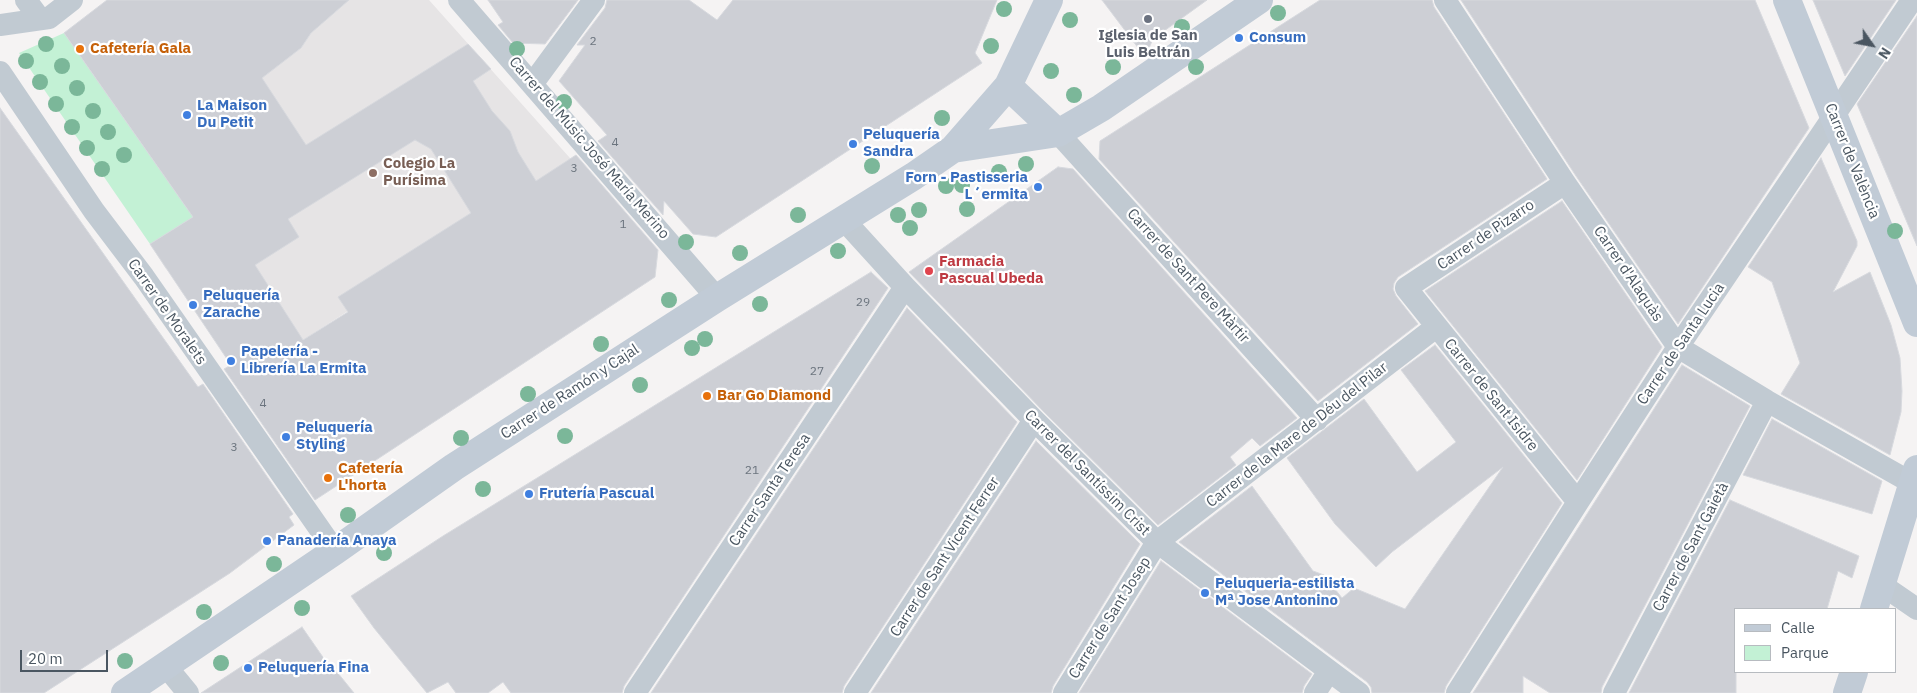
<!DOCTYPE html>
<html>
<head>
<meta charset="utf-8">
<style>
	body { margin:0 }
	#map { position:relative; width:1917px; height:693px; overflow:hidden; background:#f5f3f3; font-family:"IBM Plex Sans",sans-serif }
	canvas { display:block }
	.legend { position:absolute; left:1734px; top:608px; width:162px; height:65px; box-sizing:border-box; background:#fff; border:1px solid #b7bbc0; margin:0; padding:6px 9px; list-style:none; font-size:15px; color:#4a5661 }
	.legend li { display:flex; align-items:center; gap:10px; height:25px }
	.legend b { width:25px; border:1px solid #b7bbc0 }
	.north { position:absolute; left:1847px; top:20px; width:50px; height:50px; -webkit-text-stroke:4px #fff; paint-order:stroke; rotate:123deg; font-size:14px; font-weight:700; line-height:20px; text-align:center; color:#4a5661 }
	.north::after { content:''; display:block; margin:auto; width:18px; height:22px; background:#4a5661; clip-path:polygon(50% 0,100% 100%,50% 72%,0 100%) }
	.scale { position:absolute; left:20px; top:650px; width:88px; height:22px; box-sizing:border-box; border:2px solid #4a5661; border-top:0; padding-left:6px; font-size:15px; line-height:18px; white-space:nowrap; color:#4a5661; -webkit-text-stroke:4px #fff; paint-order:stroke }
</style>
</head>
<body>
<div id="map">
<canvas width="1917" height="693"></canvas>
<ul class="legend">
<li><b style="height:6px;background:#c1cbd6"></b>Calle</li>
<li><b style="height:14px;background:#c3f1d5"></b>Parque</li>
</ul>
<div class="north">N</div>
<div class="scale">20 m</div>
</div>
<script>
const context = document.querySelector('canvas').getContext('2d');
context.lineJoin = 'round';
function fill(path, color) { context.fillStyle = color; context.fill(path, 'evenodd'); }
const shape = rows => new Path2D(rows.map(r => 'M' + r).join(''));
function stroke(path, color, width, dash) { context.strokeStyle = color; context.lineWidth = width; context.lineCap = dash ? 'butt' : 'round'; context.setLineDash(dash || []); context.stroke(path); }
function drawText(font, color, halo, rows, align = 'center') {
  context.font = font + ' "IBM Plex Sans",sans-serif'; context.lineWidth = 4.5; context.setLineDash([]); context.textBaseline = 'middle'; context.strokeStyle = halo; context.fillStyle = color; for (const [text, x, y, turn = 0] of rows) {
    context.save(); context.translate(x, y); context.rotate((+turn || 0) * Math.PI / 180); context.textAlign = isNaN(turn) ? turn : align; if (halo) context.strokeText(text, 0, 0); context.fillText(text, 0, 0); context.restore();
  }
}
const education = shape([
	[349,0,429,0,594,185,362,302,303,340,176,255,166,269,150,244,193,217,154,160,301,48,311,33]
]);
const green = shape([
	[64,33,193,217,150,244,19,53]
]);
const building = shape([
	[107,0,349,0,311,33,301,48,262,78,306,145,468,44,491,69,473,81,492,111,510,131,518,152,536,181,576,155,658,250,655,277,315,500,224,369,231,365,150,244,193,217,64,33,107,0],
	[415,140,431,149,471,213,338,297,348,312,303,340,255,265,299,237,288,219,415,140],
	[488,0,578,0,545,44,513,43,498,25,503,22,488,0],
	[607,0,689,0,717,20,733,0,997,0,975,53,982,63,716,237,693,234,664,201,663,215,598,141,607,135,559,81,585,45,577,45,605,8,607,0],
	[1102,0,1207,0,1153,39,1145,57,1102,0],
	[1320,0,1432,0,1434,7,1547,179,1398,277,1394,283,1393,289,1396,296,1418,324,1318,401,1099,159,1100,141,1320,0],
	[1461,0,1755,0,1809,128,1678,324,1576,176,1461,0],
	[1813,0,1896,0,1845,76,1813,0],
	[1917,16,1917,246,1857,104,1917,16],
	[0,108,198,387,203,384,293,514,289,517,294,525,230,573,44,693,0,693,0,108],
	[1821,158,1857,241,1857,246,1833,292,1870,272,1891,325,1900,358,1902,391,1901,412,1890,455,1781,394,1800,363,1772,282,1748,267,1821,158],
	[1058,167,1073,169,1297,418,1260,446,1252,438,1230,457,1236,465,1158,525,1043,411,909,272,1058,167],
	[1562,201,1662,347,1577,480,1425,291,1562,201],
	[871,272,888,288,624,686,622,693,511,693,503,682,488,693,456,693,448,682,427,693,374,628,351,596,443,536,871,272],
	[907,308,1017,422,844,686,842,693,651,693,907,308],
	[1435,345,1562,503,1446,686,1444,693,1372,693,1371,687,1367,682,1179,542,1252,486,1313,571,1324,575,1342,598,1354,588,1405,609,1503,467,1392,552,1376,567,1335,524,1287,458,1364,399,1417,472,1456,442,1401,370,1435,345],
	[1682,365,1750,406,1602,687,1601,693,1550,693,1523,676,1523,693,1473,693,1682,365],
	[1772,419,1882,481,1872,514,1743,475,1772,419],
	[1036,441,1140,544,1053,686,1051,693,871,693,1036,441],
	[1730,500,1859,556,1852,578,1838,571,1827,609,1736,609,1736,693,1629,693,1730,500],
	[1161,561,1312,674,1304,686,1302,693,1079,693,1161,561],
	[302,627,327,663,329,662,354,693,201,693,302,627]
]);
const street = shape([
	[26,0,40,19],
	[459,0,717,298],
	[1445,0,1565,183,1678,347,1767,401,1912,483],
	[0,25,49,18,72,0],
	[0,72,94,211,144,277,335,551],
	[533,83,594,0],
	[1058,133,1317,420],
	[1565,183,1406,288,1578,502],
	[844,220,905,287,1034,420,1157,542,1359,693],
	[1882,585,1917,609],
	[165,665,188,693],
	[635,693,905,287],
	[855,693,1034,420],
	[1064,693,1157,542,1436,327],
	[1315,693,1329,671],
	[1457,693,1578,502,1678,347,1912,0],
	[1614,693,1767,401]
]);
const secondary = shape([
	[1787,0,1917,323],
	[1008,86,1058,133],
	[953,149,1058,133,1101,108,1259,0],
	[1874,609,1917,469],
	[125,693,335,551,454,467,717,298,914,176,953,149,1008,86,1049,0],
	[1847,693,1854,672]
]);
const trees = [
	[1004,9],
	[1278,13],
	[1070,20],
	[1182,27],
	[46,44],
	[991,46],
	[517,49],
	[26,61],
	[62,66],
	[1113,67],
	[1196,67],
	[1051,71],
	[40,82],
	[77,88],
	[1074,95],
	[564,102],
	[56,104],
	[93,111],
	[942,118],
	[72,127],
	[108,132],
	[87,148],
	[124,155],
	[1026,164],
	[872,166],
	[102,169],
	[999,172],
	[962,185],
	[946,186],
	[967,209],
	[919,210],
	[798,215],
	[898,215],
	[910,228],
	[1895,231],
	[686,242],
	[838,251],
	[740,253],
	[669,300],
	[760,304],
	[705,339],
	[601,344],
	[692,348],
	[640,385],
	[528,394],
	[565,436],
	[461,438],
	[483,489],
	[348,515],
	[384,553],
	[274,564],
	[302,608],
	[204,612],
	[125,661],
	[221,663]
];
const markers = [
	[1148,19,5,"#6b7280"],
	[1239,38,5,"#3f7fe0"],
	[80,49,5,"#e8710a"],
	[187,115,5,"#3f7fe0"],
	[853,144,5,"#3f7fe0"],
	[373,173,5,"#8d6e63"],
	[1038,187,5,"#3f7fe0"],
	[929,271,5,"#e0444e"],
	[193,305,5,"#3f7fe0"],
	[231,361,5,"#3f7fe0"],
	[707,396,5,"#e8710a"],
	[286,437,5,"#3f7fe0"],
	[328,478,5,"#e8710a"],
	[529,494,5,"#3f7fe0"],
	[267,541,5,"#3f7fe0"],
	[1205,593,5,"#3f7fe0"],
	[248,668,5,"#3f7fe0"]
];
const numberNames = [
	["2",593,42],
	["4",615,143],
	["3",574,169],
	["1",623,225],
	["29",863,303],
	["27",817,372],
	["4",263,404],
	["3",234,448],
	["21",752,471]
];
const worshipNames = [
	["Iglesia de San",1148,36],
	["Luis Beltrán",1148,53]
];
const shopNames = [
	["Consum",1249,38],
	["La Maison",197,106],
	["Du Petit",197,123],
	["Peluquería",863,135],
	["Sandra",863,152],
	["Forn - Pastisseria",1028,178,"right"],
	["L´ermita",1028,195,"right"],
	["Peluquería",203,296],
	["Zarache",203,313],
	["Papelería -",241,352],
	["Librería La Ermita",241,369],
	["Peluquería",296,428],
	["Styling",296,445],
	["Frutería Pascual",539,494],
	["Panadería Anaya",277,541],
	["Peluqueria-estilista",1215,584],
	["Mª Jose Antonino",1215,601],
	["Peluquería Fina",258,668]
];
const foodNames = [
	["Cafetería Gala",90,49],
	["Bar Go Diamond",717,396],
	["Cafetería",338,469],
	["L'horta",338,486]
];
const streetNames = [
	["Carrer del Músic José María Merino",589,148,49],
	["Carrer de València",1852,161,68],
	["Carrer de Pizarro",1486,235,-34],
	["Carrer d'Alaquàs",1628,274,56],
	["Carrer de Sant Pere Màrtir",1188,276,48],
	["Carrer de Moralets",167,312,55],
	["Carrer de Santa Lucia",1681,344,-56],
	["Carrer de Ramón y Cajal",570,392,-33],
	["Carrer de Sant Isidre",1491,395,51],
	["Carrer de la Mare de Déu del Pilar",1297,435,-38],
	["Carrer del Santíssim Crist",1087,473,45],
	["Carrer Santa Teresa",770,490,-56],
	["Carrer de Sant Gaietà",1691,547,-62],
	["Carrer de Sant Vicent Ferrer",945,557,-57],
	["Carrer de Sant Josep",1110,618,-58]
];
const educationNames = [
	["Colegio La",383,164],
	["Purísima",383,181]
];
const healthNames = [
	["Farmacia",939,262],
	["Pascual Ubeda",939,279]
];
fill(education, '#e6e4e5');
fill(green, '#c3f1d5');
fill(building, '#cdcfd5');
stroke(building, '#d7d9de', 1);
stroke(street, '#c1cad2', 22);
stroke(secondary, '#c1cbd6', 28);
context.fillStyle = '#7bb799';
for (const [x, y] of trees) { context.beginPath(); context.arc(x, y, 8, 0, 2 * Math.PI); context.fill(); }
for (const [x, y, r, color] of markers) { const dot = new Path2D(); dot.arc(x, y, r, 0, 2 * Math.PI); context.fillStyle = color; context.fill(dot); stroke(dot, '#fff', 2); }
drawText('12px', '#6b747e', null, numberNames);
drawText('bold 15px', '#5b616d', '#fff', worshipNames);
drawText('bold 15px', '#366cbe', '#fff', shopNames, 'left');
drawText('bold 15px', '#c56008', '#fff', foodNames, 'left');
drawText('15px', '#4a5661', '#fff', streetNames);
drawText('bold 15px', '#785e54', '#fff', educationNames, 'left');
drawText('bold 15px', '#be3a42', '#fff', healthNames, 'left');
</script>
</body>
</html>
